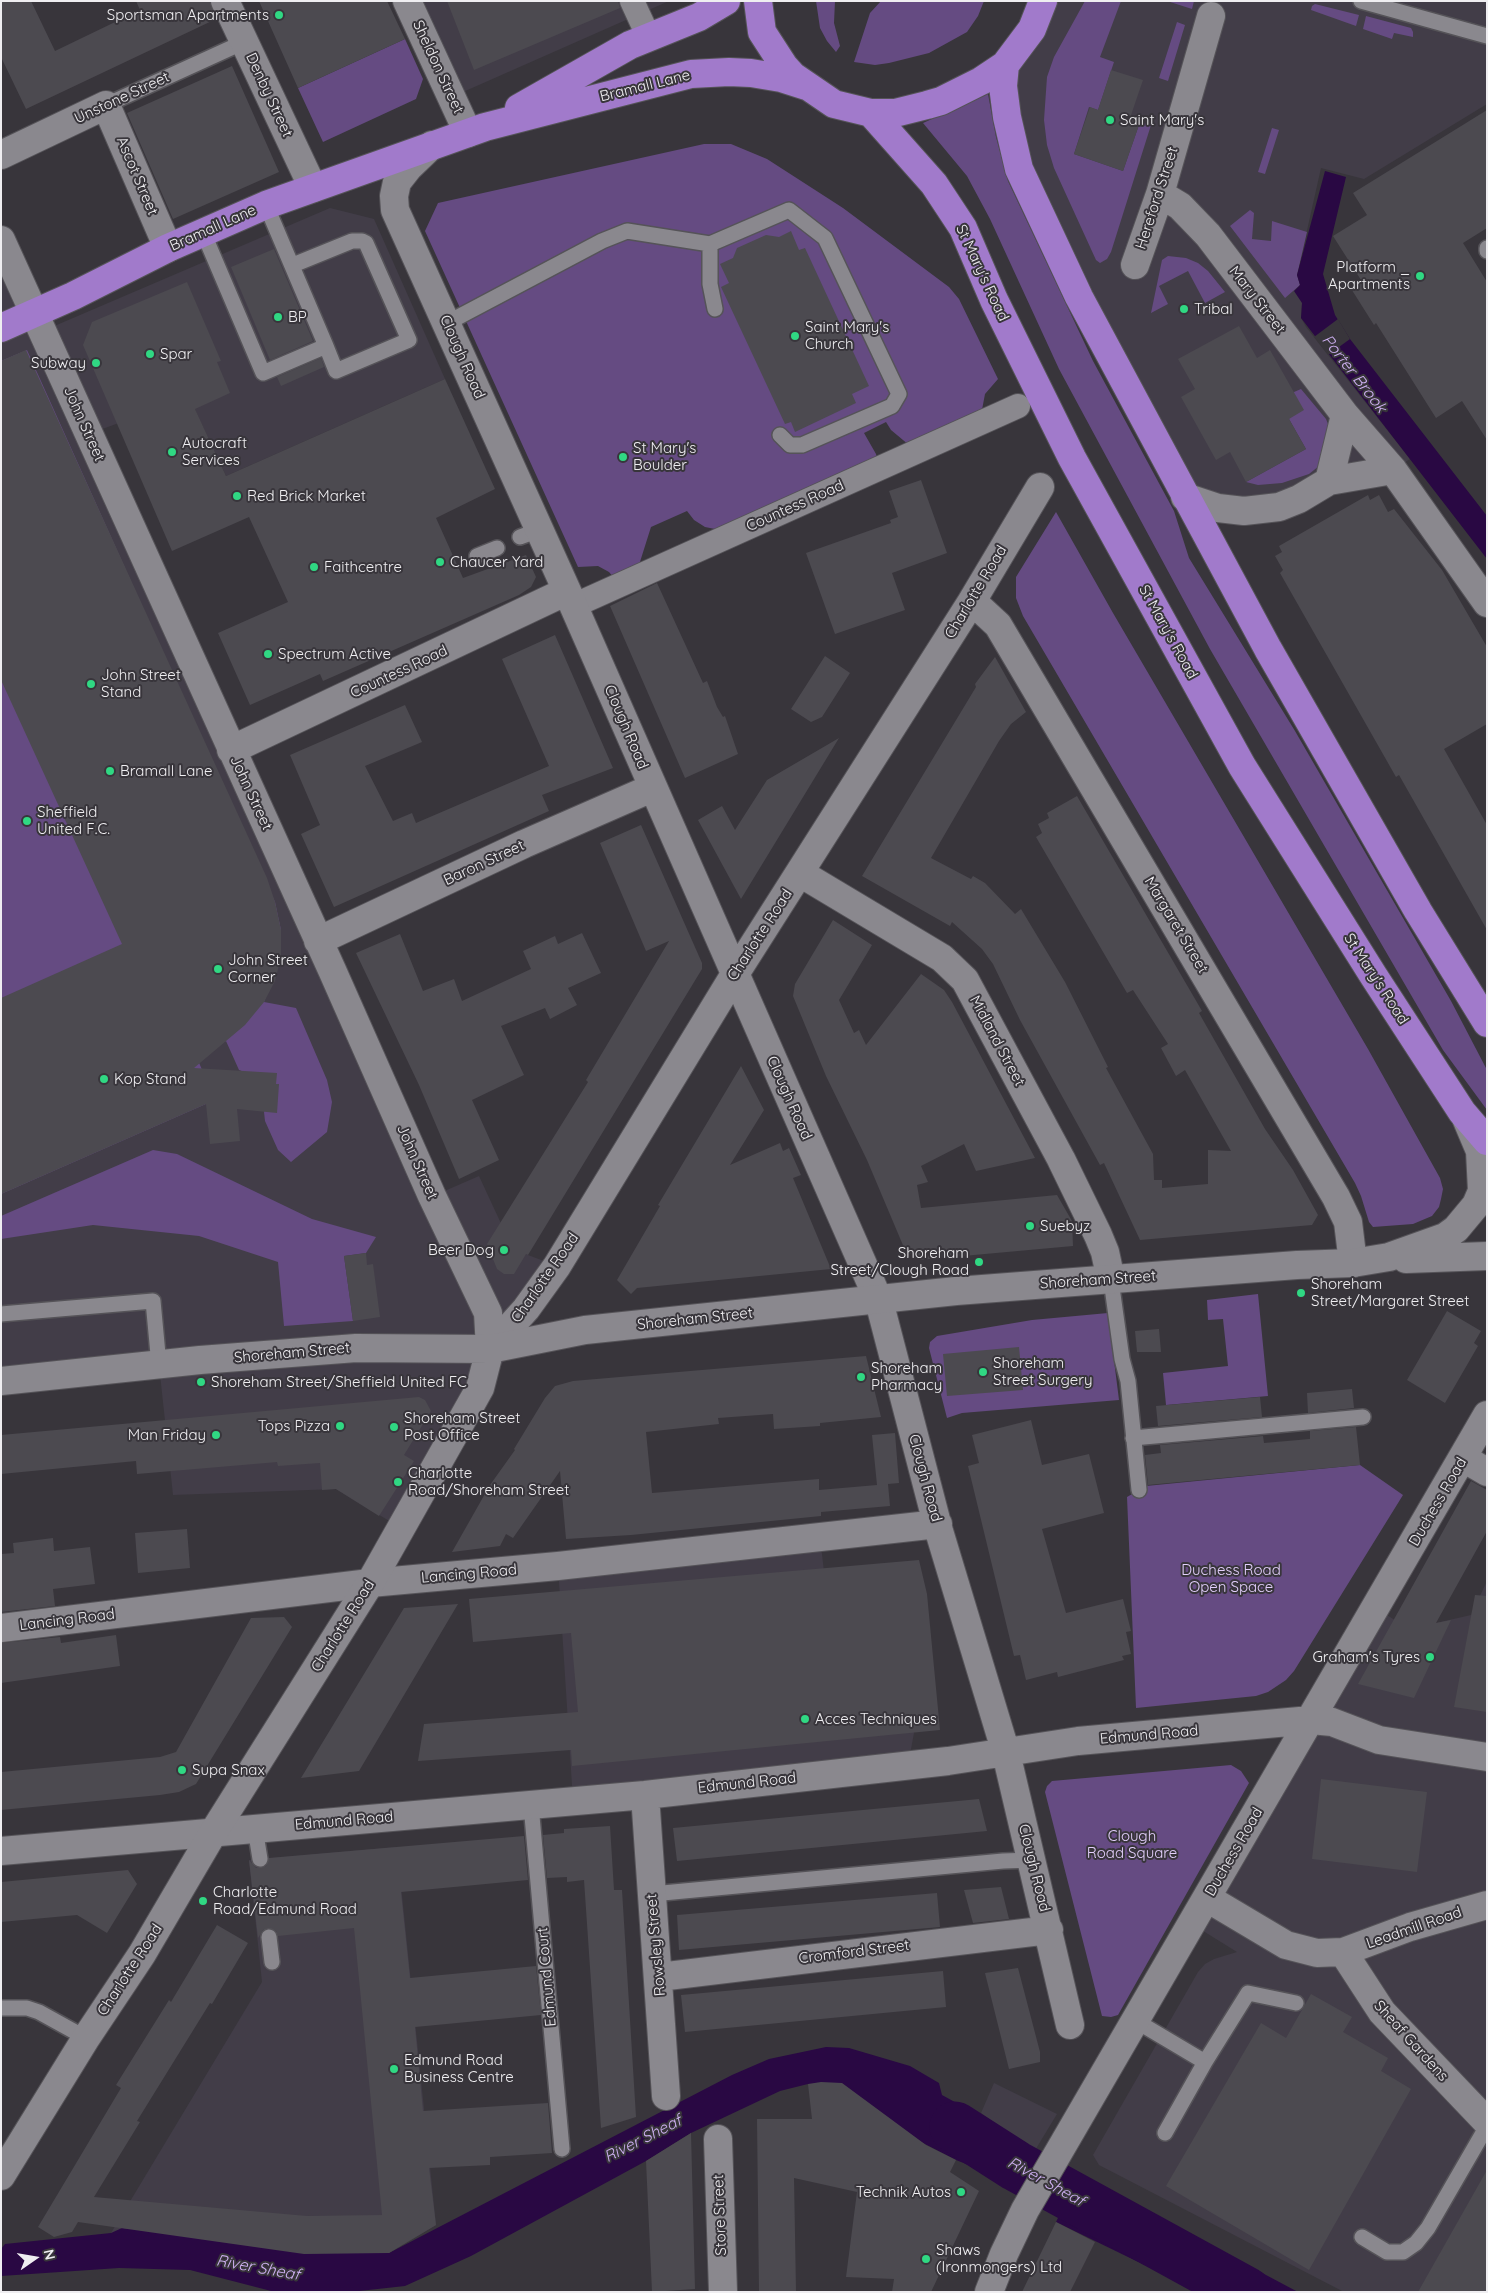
<!DOCTYPE html>
<html>
<head>
<meta charset="utf-8">
<style>
	body { margin:0 }
	#map { position:relative; width:1488px; height:2293px; overflow:hidden; background:#38353b; font-family:Quicksand,sans-serif }
	canvas { display:block }
	.frame { position:absolute; inset:0; border:2px solid #efeef1; pointer-events:none }
	.north { position:absolute; left:10px; top:2233px; width:50px; height:50px; -webkit-text-stroke:4px #38353b; paint-order:stroke; rotate:77deg; font-size:14px; font-weight:700; line-height:20px; text-align:center; color:#efeef1 }
	.north::after { content:''; display:block; margin:auto; width:18px; height:22px; background:#efeef1; clip-path:polygon(50% 0,100% 100%,50% 72%,0 100%) }
</style>
</head>
<body>
<div id="map">
<canvas width="1488" height="2293"></canvas>
<div class="frame"></div>
<div class="north">N</div>
</div>
<script>
const context = document.querySelector('canvas').getContext('2d');
context.lineJoin = 'round';
function fill(path, color) { context.fillStyle = color; context.fill(path, 'evenodd'); }
const shape = rows => new Path2D(rows.map(r => 'M' + r).join(''));
function stroke(path, color, width, dash) { context.strokeStyle = color; context.lineWidth = width; context.lineCap = dash ? 'butt' : 'round'; context.setLineDash(dash || []); context.stroke(path); }
function drawText(font, color, halo, rows, align = 'center') {
  context.font = font + ' Quicksand,sans-serif'; context.lineWidth = 4; context.setLineDash([]); context.textBaseline = 'middle'; context.strokeStyle = halo; context.fillStyle = color; for (const [text, x, y, turn = 0] of rows) {
    context.save(); context.translate(x, y); context.rotate((+turn || 0) * Math.PI / 180); context.textAlign = isNaN(turn) ? turn : align; if (halo) context.strokeText(text, 0, 0); context.fillText(text, 0, 0); context.restore();
  }
}
const built = shape([
	[420,1,669,1,463,92],
	[1043,1,1487,1,1487,104,1364,179,1321,168,1297,275,1302,303,1301,318,1306,327,1410,459,1393,470,1299,499,1185,497,1079,297,1003,86],
	[330,208,374,219,445,379,226,476,189,397,97,431,52,327],
	[1,240,433,1196,479,1176,511,1245,528,1255,557,1266,518,1343,471,1404,401,1528,336,1489,173,1495,159,1365,1,1381],
	[820,1537,828,1606,894,1600,914,1733,908,1765,573,1801,558,1566],
	[1487,1581,1487,2292,1344,2292,1099,2165,1093,2155,1198,1972,1205,1964,1214,1959,1237,1952,1192,1924,1376,1608,1426,1640,1436,1623,1471,1615],
	[397,1847,436,2225,389,2253,111,2233,262,1982,249,1860],
	[994,2083,1057,2114,1034,2152,981,2113]
]);
const green = shape([
	[816,1,835,1,834,23,840,46,836,52,827,41,820,28],
	[881,1,984,1,978,16,967,32,929,53,889,63,875,65,854,62,870,13],
	[1085,1,1121,1,1100,57,1114,62,1098,110,1089,107,1074,154,1123,171,1140,122,1151,125,1111,252,1107,259,1100,263,1096,260,1054,168,1047,145,1044,120,1047,77,1054,57],
	[1167,1,1194,1,1192,9],
	[1315,4,1359,15,1356,26,1311,10,1312,6],
	[1366,16,1411,28,1413,32,1413,37,1394,33,1392,39,1363,29],
	[1177,22,1185,25,1168,81,1159,78],
	[405,39,423,79,416,99,323,142,298,88],
	[988,94,996,137,1008,181,1093,361,1174,511,1189,558,1295,731,1451,1001,1487,1070,1487,1110,1443,1050,1210,649,1059,369,990,219,967,176,923,123],
	[1272,128,1279,130,1265,174,1258,172],
	[704,144,731,144,767,159,843,208,949,287,959,299,998,379,985,394,981,415,909,445,891,430,886,422,864,433,876,454,878,463,720,530,705,527,694,520,687,511,651,527,639,565,615,579,609,572,598,566,578,567,425,231,438,203],
	[1250,210,1254,213,1252,239,1271,241,1272,221,1307,232,1297,275,1300,285,1285,298,1230,226],
	[1168,256,1186,258,1198,263,1208,271,1225,292,1205,303,1188,271,1159,286,1168,304,1151,313,1162,260],
	[27,350,275,902,281,930,281,957,264,1002,296,1008,327,1080,332,1102,327,1132,291,1162,278,1150,265,1121,264,1112,276,1084,239,1070,226,1041,197,1058,215,1100,1,1194,1,361],
	[1301,389,1326,419,1330,429,1319,466,1309,474,1282,483,1258,485,1246,482,1306,449,1289,419,1294,392],
	[1056,512,1113,613,1368,1049,1440,1178,1443,1189,1441,1199,1439,1207,1432,1216,1413,1224,1373,1227,1369,1222,1361,1196,1355,1183,1023,616,1016,598,1016,577],
	[153,1150,177,1154,312,1219,376,1237,366,1253,344,1256,353,1321,284,1326,278,1262,199,1236,93,1225,1,1239,1,1216],
	[1258,1294,1268,1396,1166,1405,1163,1373,1228,1366,1223,1319,1208,1320,1207,1300],
	[1108,1313,1119,1400,962,1413,947,1418,929,1348,930,1342,937,1336,1032,1320],
	[1360,1465,1403,1495,1294,1671,1286,1680,1268,1692,1256,1696,1136,1708,1127,1497,1146,1486],
	[1231,1765,1241,1771,1249,1783,1118,2015,1111,2017,1102,2016,1045,1792,1047,1786,1052,1781]
]);
const water = shape([
	[1325,171,1346,177,1323,274,1335,315,1350,339,1487,516,1487,559,1301,318,1302,303,1294,291,1300,285,1297,275],
	[826,2047,849,2048,910,2066,939,2083,942,2095,973,2112,1022,2150,1006,2180,956,2160,808,2084,780,2091,691,2133,646,2161,471,2256,405,2286,350,2292,275,2292,190,2270,119,2268,1,2276,1,2249,5,2244,111,2233,122,2228,389,2253,732,2075,769,2059],
	[1079,2174,1095,2184,1298,2292,1200,2292,1056,2222]
]);
const pier = shape([
	[1338,319,1350,339,1328,355,1314,337]
]);
const river = shape([
	[955,2127,1016,2166,1246,2292]
]);
const building = shape([
	[1,1,31,1,55,51,140,10,136,1,210,1,216,19,26,109,1,57],
	[259,1,387,1,405,39,298,88],
	[447,1,618,1,620,8,474,70],
	[232,66,279,172,173,219,127,113],
	[1111,70,1143,80,1130,118,1140,122,1123,171,1074,154,1090,107,1098,110],
	[1487,110,1487,228,1463,243,1487,282,1487,440,1462,401,1436,418,1376,323,1374,325,1350,287,1361,280,1333,236,1367,215,1353,193],
	[791,231,799,250,805,248,869,386,852,394,856,403,795,432,791,422,785,424,721,287,729,283,720,264,733,258,737,248,766,235,779,237],
	[274,249,313,341,270,360,231,267],
	[187,282,221,361,217,362,230,393,195,409,226,476,445,379,495,489,436,518,463,578,526,555,536,577,531,587,519,595,323,681,320,674,250,705,218,633,288,602,249,517,172,551,83,345,92,322],
	[1239,326,1257,358,1270,350,1304,410,1289,419,1306,449,1246,482,1230,452,1216,460,1181,397,1195,389,1178,359],
	[26,350,267,878,275,902,281,930,281,957,275,981,264,1002,245,1025,194,1068,277,1073,276,1084,279,1084,277,1113,237,1109,240,1141,210,1144,206,1104,1,1194,1,998,122,944,1,680,1,361],
	[321,358,324,367,281,386,277,377],
	[921,480,947,553,892,573,905,610,835,634,806,553,891,523,890,520,898,517,889,491],
	[1368,495,1370,500,1379,495,1388,512,1394,509,1442,570,1487,647,1487,724,1444,749,1487,825,1487,930,1399,775,1396,777,1280,573,1283,570,1275,556,1282,552,1279,546],
	[657,583,703,683,707,681,717,707,723,717,725,716,738,754,685,778,610,606],
	[555,635,613,768,542,795,549,811,334,907,301,834,320,825,290,755,405,705,422,742,365,766,393,821,412,813,416,823,549,766,502,659],
	[825,656,850,673,822,717,811,722,791,709],
	[995,657,1026,712,1011,724,999,741,931,858,971,879,973,876,985,883,1015,914,1021,909,1065,982,1108,1067,1106,1068,1153,1154,1154,1180,1162,1180,1162,1188,1208,1184,1208,1150,1231,1151,1185,1070,1176,1076,1161,1048,1168,1044,1133,990,1127,993,1036,837,1042,833,1038,824,1049,818,1047,813,1077,796,1202,1011,1199,1013,1265,1129,1293,1170,1318,1215,1312,1225,1140,1240,1104,1163,1100,1165,1020,1020,993,964,982,949,952,922,950,926,862,876,976,687,975,684],
	[839,738,741,899,698,820,722,806,735,830,767,780],
	[641,825,702,963,702,969,528,1255,526,1254,514,1274,504,1274,497,1269,487,1244,588,1082,586,1080,669,941,646,951,600,843],
	[833,920,872,945,839,1000,854,1033,859,1030,866,1045,921,974,944,990,952,1002,1035,1158,976,1171,964,1144,921,1166,928,1182,917,1185,921,1208,1057,1195,1072,1221,1073,1246,919,1260,905,1250,867,1160,826,1076,793,996,795,984],
	[582,933,601,973,568,988,577,1005,550,1019,545,1008,501,1026,524,1075,472,1100,499,1160,459,1179,419,1085,356,953,400,934,423,991,454,979,462,1001,531,969,523,951,555,936,558,944],
	[741,1066,764,1110,730,1165,780,1143,783,1151,789,1148,801,1175,793,1178,831,1269,637,1288,631,1294,617,1280,660,1206,658,1205],
	[366,1253,367,1265,373,1264,380,1317,353,1321,344,1256],
	[1447,1311,1481,1331,1474,1343,1478,1346,1445,1403,1407,1380],
	[1159,1329,1161,1352,1137,1352,1135,1331],
	[1019,1347,1023,1390,947,1396,943,1354],
	[866,1356,881,1417,820,1423,820,1426,774,1429,773,1414,718,1418,719,1424,646,1432,652,1493,819,1479,819,1490,877,1485,872,1435,895,1433,899,1483,888,1484,890,1506,821,1512,821,1516,631,1535,566,1539,560,1471,513,1538,506,1534,500,1546,452,1552,490,1485,515,1450,514,1449,545,1398,555,1386,573,1381],
	[1352,1389,1354,1408,1308,1413,1307,1393],
	[419,1397,425,1400,431,1411,404,1455,414,1461,379,1516,336,1489,322,1490,320,1463,278,1466,277,1462,266,1463,137,1474,136,1461,1,1474,1,1435],
	[1260,1397,1262,1417,1158,1426,1156,1406],
	[1031,1420,1042,1465,1089,1454,1104,1513,1042,1529,1066,1613,1123,1599,1131,1631,1126,1632,1131,1654,1122,1656,1124,1660,1058,1677,1057,1672,1026,1680,1020,1655,1014,1656,968,1466,979,1463,972,1435],
	[1356,1427,1360,1465,1148,1485,1145,1455,1161,1453,1160,1445,1263,1436,1264,1443,1310,1439,1310,1431],
	[1471,1481,1487,1490,1487,1531,1436,1623,1451,1620,1414,1698,1358,1684],
	[187,1529,190,1568,138,1573,135,1533],
	[53,1538,54,1551,90,1547,95,1584,53,1589,55,1606,1,1612,1,1554,14,1553,13,1543],
	[919,1560,927,1594,940,1730,572,1766,571,1750,418,1761,424,1724,578,1712,571,1633,473,1642,469,1599],
	[1475,1595,1487,1596,1487,1712,1454,1707],
	[458,1604,359,1771,301,1778,404,1608],
	[284,1617,292,1627,196,1784,179,1792,160,1795,1,1810,1,1772,160,1757,176,1752,251,1618],
	[116,1635,120,1666,1,1683,1,1643,60,1637,61,1643],
	[1321,1779,1427,1792,1417,1872,1312,1859],
	[979,1799,987,1831,677,1861,673,1828],
	[610,1826,614,1890,622,1890,636,2117,601,2128,584,1880,567,1882,567,1877,547,1878,543,1835,564,1833,564,1829],
	[524,1836,528,1880,401,1892,410,1978,536,1966,541,2015,415,2027,423,2111,548,2103,552,2153,490,2157,490,2165,429,2168,436,2225,389,2253,304,2254,78,2222,72,2232,54,2237,38,2227,121,2088,116,2085,169,2000,171,2002,217,1925,248,1943,212,2004,210,2003,137,2121,140,2122,94,2197,307,2216,382,2215,354,1928,278,1936,276,1931,268,1928,263,1930,258,1938,249,1860,256,1868,261,1868,266,1866,269,1858],
	[128,1870,137,1884,107,1933,77,1915,1,1922,1,1882],
	[1001,1887,1009,1919,973,1923,964,1890],
	[937,1893,940,1927,679,1950,677,1915],
	[1018,1968,1040,2052,1040,2062,1009,2069,985,1973],
	[943,1971,946,2007,685,2032,681,1995],
	[1311,1994,1352,2017,1343,2032,1388,2058,1381,2071,1411,2089,1309,2270,1166,2186,1261,2023,1286,2038],
	[821,2082,842,2083,926,2145,956,2160,950,2172,979,2191,931,2292,892,2292,894,2279,846,2277,857,2192,794,2178,796,2291,759,2292,757,2119,812,2119,808,2084],
	[691,2133,695,2289,652,2292,646,2161],
	[1487,2170,1487,2292,1418,2292],
	[1056,2222,1095,2242,1070,2292,1022,2292]
]);
const service = shape([
	[1361,1,1487,36],
	[106,105,244,42],
	[203,232,263,373,326,346,266,205],
	[710,244,710,284,715,309],
	[1487,248,1487,251],
	[293,265,352,241,362,241,366,243,409,340,336,371,326,346],
	[447,323,602,241,627,231,710,244,789,210,825,238,899,394,892,406,802,445,790,445,780,435],
	[520,537,539,530],
	[477,556,497,548],
	[1111,1280,1122,1359,1128,1381,1139,1490],
	[1,1314,153,1301,159,1365],
	[1133,1438,1363,1417],
	[531,1805,562,2149],
	[255,1828,260,1859],
	[652,1894,1003,1861,1032,1860],
	[269,1937,272,1962],
	[1,2008,27,2008,39,2012,86,2038],
	[1136,2021,1205,2062,1248,1993,1296,2003],
	[1165,2133,1205,2062],
	[1362,2237,1387,2252,1403,2252,1416,2243,1428,2228,1487,2126]
]);
const pedestrian = shape([
	[632,1,644,27],
	[573,606,1018,406]
]);
const minor = shape([
	[225,1,313,188],
	[407,1,468,133],
	[432,145,408,168,397,182,394,196,395,210,567,591,879,1301,939,1531,1006,1753,1070,2025],
	[1,155,106,105,168,248],
	[1160,194,1180,206,1208,235,1345,415,1393,470,1487,603],
	[1,240,332,970,432,1196,488,1313,490,1349],
	[1135,265,1160,194,1211,16],
	[1329,481,1393,470],
	[1185,497,1218,508,1244,511,1279,507,1299,499,1329,481,1345,415],
	[972,601,998,625,1336,1197,1348,1222,1353,1263],
	[231,750,567,591],
	[800,873,942,958,965,980,1061,1159,1098,1235,1105,1252,1111,1280],
	[318,941,524,844,652,788],
	[490,1349,526,1309,557,1266,735,974,972,601,1040,487],
	[1463,1458,1487,1472],
	[1,1628,370,1583,558,1566,938,1524],
	[645,1795,666,2096],
	[1,1851,645,1795,948,1761,1078,1741,1311,1720,1332,1722,1379,1740,1487,1757],
	[1207,1898,1286,1945,1317,1953,1343,1952,1410,1927,1487,1905],
	[1343,1952,1382,2012,1487,2122],
	[659,1977,1049,1930],
	[718,2139,723,2292],
	[989,2292,1004,2254,1025,2210,1487,1415]
]);
const tertiary = shape([
	[1406,1259,1487,1256],
	[1,1381,200,1360,356,1348,490,1349,585,1330,956,1291,1297,1265,1353,1263,1389,1257,1445,1237,1456,1229,1476,1205,1482,1191,1480,1151,1466,1118],
	[1,2176,86,2038,142,1954,213,1833,370,1583,471,1404,480,1388,490,1349]
]);
const trunk = shape([
	[758,1,762,32,784,66,793,76,834,104,871,113,895,113,927,105,941,101,981,81,1005,65,1032,29,1043,1],
	[1005,65,1003,86,1007,117,1019,169,1079,297,1268,649,1418,911,1487,1023],
	[519,108,630,45,699,17,726,1],
	[871,113,934,184,963,228,994,300,1072,458,1242,766,1373,975,1462,1112,1487,1141],
	[1,328,73,296,168,248,266,205,485,127,691,74,729,72,751,73,781,78,806,86]
]);
const markers = [
	[279,15,5,"#30d883"],
	[1110,120,5,"#30d883"],
	[1420,276,5,"#30d883"],
	[1184,309,5,"#30d883"],
	[278,317,5,"#30d883"],
	[795,336,5,"#30d883"],
	[150,354,5,"#30d883"],
	[96,363,5,"#30d883"],
	[172,452,5,"#30d883"],
	[623,457,5,"#30d883"],
	[237,496,5,"#30d883"],
	[440,562,5,"#30d883"],
	[314,567,5,"#30d883"],
	[268,654,5,"#30d883"],
	[91,684,5,"#30d883"],
	[110,771,5,"#30d883"],
	[27,821,5,"#30d883"],
	[218,969,5,"#30d883"],
	[104,1079,5,"#30d883"],
	[1030,1226,5,"#30d883"],
	[504,1250,5,"#30d883"],
	[979,1262,5,"#30d883"],
	[1301,1293,5,"#30d883"],
	[983,1372,5,"#30d883"],
	[861,1377,5,"#30d883"],
	[201,1382,5,"#30d883"],
	[340,1426,5,"#30d883"],
	[394,1427,5,"#30d883"],
	[216,1435,5,"#30d883"],
	[398,1482,5,"#30d883"],
	[1430,1657,5,"#30d883"],
	[805,1719,5,"#30d883"],
	[182,1770,5,"#30d883"],
	[203,1901,5,"#30d883"],
	[394,2069,5,"#30d883"],
	[961,2192,5,"#30d883"],
	[926,2259,5,"#30d883"]
];
const poiNames = [
	["Sportsman Apartments",269,15,"right"],
	["Saint Mary's",1120,120],
	["Platform _",1410,267,"right"],
	["Apartments",1410,284,"right"],
	["Tribal",1194,309],
	["BP",288,317],
	["Saint Mary's",805,327],
	["Church",805,344],
	["Spar",160,354],
	["Subway",86,363,"right"],
	["Autocraft",182,443],
	["Services",182,460],
	["St Mary's",633,448],
	["Boulder",633,465],
	["Red Brick Market",247,496],
	["Chaucer Yard",450,562],
	["Faithcentre",324,567],
	["Spectrum Active",278,654],
	["John Street",101,675],
	["Stand",101,692],
	["Bramall Lane",120,771],
	["Sheffield",37,812],
	["United F.C.",37,829],
	["John Street",228,960],
	["Corner",228,977],
	["Kop Stand",114,1079],
	["Suebyz",1040,1226],
	["Beer Dog",494,1250,"right"],
	["Shoreham",969,1253,"right"],
	["Street/Clough Road",969,1270,"right"],
	["Shoreham",1311,1284],
	["Street/Margaret Street",1311,1301],
	["Shoreham",993,1363],
	["Street Surgery",993,1380],
	["Shoreham",871,1368],
	["Pharmacy",871,1385],
	["Shoreham Street/Sheffield United FC",211,1382],
	["Shoreham Street",404,1418],
	["Post Office",404,1435],
	["Tops Pizza",330,1426,"right"],
	["Man Friday",206,1435,"right"],
	["Charlotte",408,1473],
	["Road/Shoreham Street",408,1490],
	["Graham's Tyres",1420,1657,"right"],
	["Acces Techniques",815,1719],
	["Supa Snax",192,1770],
	["Charlotte",213,1892],
	["Road/Edmund Road",213,1909],
	["Edmund Road",404,2060],
	["Business Centre",404,2077],
	["Technik Autos",951,2192,"right"],
	["Shaws",936,2250],
	["(Ironmongers) Ltd",936,2267]
];
const streetNames = [
	["Sheldon Street",438,67,65],
	["Bramall Lane",645,86,-14],
	["Denby Street",269,95,65],
	["Unstone Street",122,98,-25],
	["Ascot Street",137,176,67],
	["Hereford Street",1157,198,-72],
	["Bramall Lane",213,228,-24],
	["St Mary's Road",982,273,65],
	["Mary Street",1257,300,52],
	["Clough Road",462,357,66],
	["John Street",84,424,66],
	["Countess Road",795,506,-24],
	["Charlotte Road",976,592,-59],
	["St Mary's Road",1168,632,61],
	["Countess Road",399,672,-25],
	["Clough Road",626,727,67],
	["John Street",251,793,65],
	["Baron Street",484,863,-25],
	["Margaret Street",1176,925,59],
	["Charlotte Road",760,935,-57],
	["St Mary's Road",1376,979,57],
	["Midland Street",997,1041,62],
	["Clough Road",789,1098,66],
	["John Street",417,1162,66],
	["Charlotte Road",545,1278,-55],
	["Shoreham Street",1098,1280,-4],
	["Shoreham Street",695,1319,-6],
	["Shoreham Street",292,1353,-5],
	["Clough Road",925,1478,75],
	["Duchess Road",1438,1502,-60],
	["Lancing Road",469,1574,-5],
	["Lancing Road",67,1620,-7],
	["Charlotte Road",343,1626,-58],
	["Edmund Road",1149,1735,-5],
	["Edmund Road",747,1783,-6],
	["Edmund Road",344,1821,-5],
	["Duchess Road",1234,1852,-60],
	["Clough Road",1034,1868,76],
	["Leadmill Road",1414,1928,-19],
	["Rowsley Street",656,1945,-95],
	["Cromford Street",854,1952,-7],
	["Charlotte Road",130,1970,-57],
	["Edmund Court",547,1977,-95],
	["Sheaf Gardens",1411,2041,48],
	["Store Street",720,2215,-92]
];
const parkNames = [
	["Duchess Road",1231,1570],
	["Open Space",1231,1587],
	["Clough",1132,1836],
	["Road Square",1132,1853]
];
const waterNames = [
	["Porter Brook",1354,374,52],
	["River Sheaf",643,2139,-27],
	["River Sheaf",1046,2182,29],
	["River Sheaf",258,2268,10]
];
fill(built, '#423d48');
fill(green, '#654b82');
fill(water, '#290843');
fill(pier, '#38353b');
stroke(river, '#290843', 51);
fill(building, '#4c4a50');
stroke(service, '#555358', 18);
stroke(pedestrian, '#555358', 26);
stroke(minor, '#555358', 30);
stroke(tertiary, '#555358', 30);
stroke(trunk, '#555358', 30);
stroke(service, '#8a888e', 15);
stroke(pedestrian, '#8a888e', 24);
stroke(minor, '#8a888e', 28);
stroke(tertiary, '#8a888e', 28);
stroke(trunk, '#a17acb', 28);
for (const [x, y, r, color] of markers) { const dot = new Path2D(); dot.arc(x, y, r, 0, 2 * Math.PI); context.fillStyle = color; context.fill(dot); stroke(dot, '#38353b', 2); }
drawText('15px', '#efeef1', '#38353b', poiNames, 'left');
drawText('15px', '#efeef1', '#38353b', streetNames);
drawText('15px', '#e3cffc', '#38353b', parkNames);
drawText('italic 16px', '#cfb1f3', '#38353b', waterNames);
</script>
</body>
</html>
